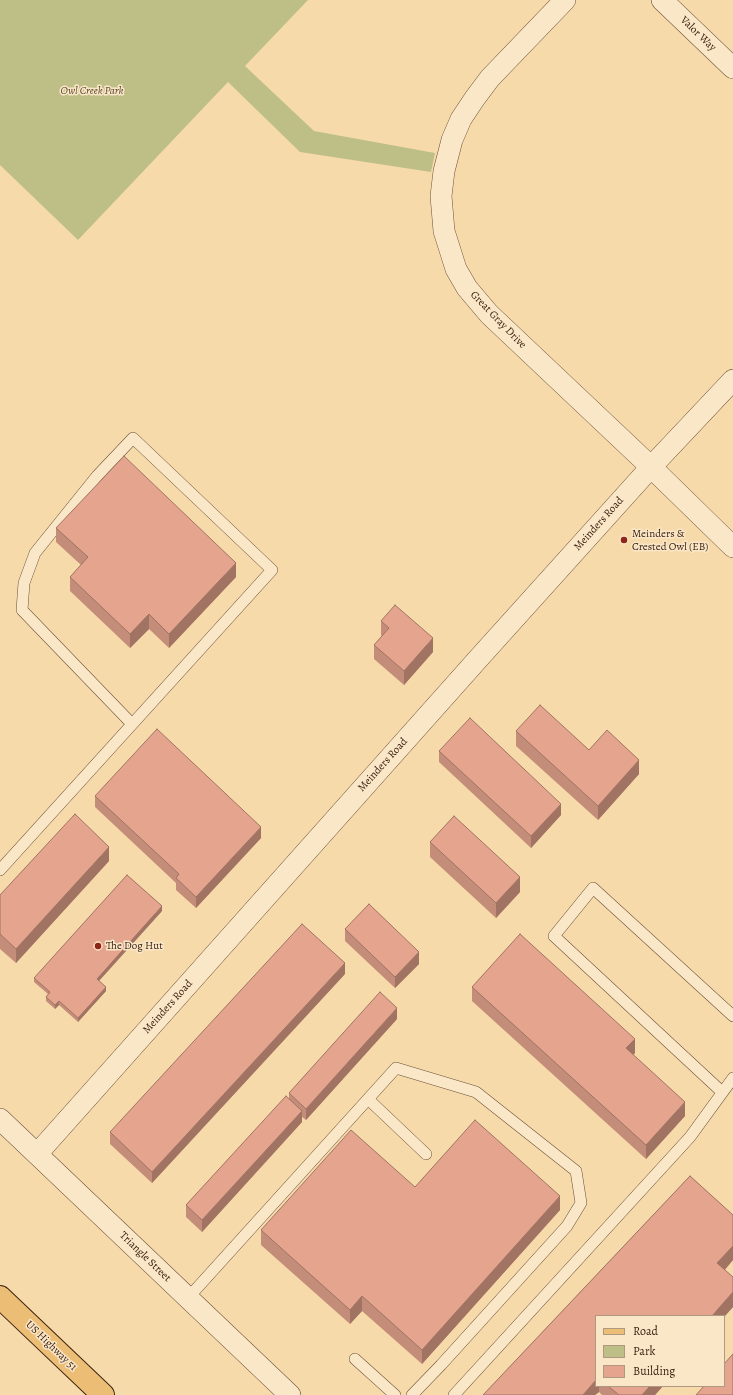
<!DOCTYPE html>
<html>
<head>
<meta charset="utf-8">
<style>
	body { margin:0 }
	#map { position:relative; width:733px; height:1395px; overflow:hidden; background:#f7daaa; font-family:Alegreya,serif }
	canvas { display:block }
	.legend { position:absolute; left:595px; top:1315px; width:130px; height:72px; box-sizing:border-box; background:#fae7c8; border:1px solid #ae987f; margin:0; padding:5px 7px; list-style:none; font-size:12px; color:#3c2212 }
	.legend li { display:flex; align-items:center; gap:8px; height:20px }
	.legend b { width:20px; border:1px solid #ae987f }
</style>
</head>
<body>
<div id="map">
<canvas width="733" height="1395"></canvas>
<ul class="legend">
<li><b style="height:5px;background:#ecbd75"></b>Road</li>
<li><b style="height:11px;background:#bebf87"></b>Park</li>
<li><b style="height:11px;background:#e4a48d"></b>Building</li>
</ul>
</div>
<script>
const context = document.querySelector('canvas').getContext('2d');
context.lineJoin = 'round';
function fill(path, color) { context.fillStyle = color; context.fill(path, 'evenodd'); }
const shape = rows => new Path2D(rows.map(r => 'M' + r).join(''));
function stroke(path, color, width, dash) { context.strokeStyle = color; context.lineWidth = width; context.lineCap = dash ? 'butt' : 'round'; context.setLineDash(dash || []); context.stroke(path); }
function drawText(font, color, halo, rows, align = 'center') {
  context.font = font + ' Alegreya,serif'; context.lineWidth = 3; context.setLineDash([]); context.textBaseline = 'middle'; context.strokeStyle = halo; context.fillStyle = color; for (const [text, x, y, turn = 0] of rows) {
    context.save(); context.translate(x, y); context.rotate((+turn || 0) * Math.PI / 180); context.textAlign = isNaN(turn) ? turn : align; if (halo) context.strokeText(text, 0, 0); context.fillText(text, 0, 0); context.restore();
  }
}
const green = shape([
	[0,0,308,0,245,66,314,131,435,153,431,172,300,152,228,82,78,240,0,165]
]);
const service = shape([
	[0,870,272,570,133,438,97,476,35,553,24,583,22,610,132,724],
	[722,1092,554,936,593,888,733,1016],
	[368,1099,426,1154],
	[188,1298,396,1068,476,1092,576,1171,581,1203,567,1226,441,1365,412,1395],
	[355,1359,395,1395],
	[454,1395,690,1137,733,1078]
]);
const minor = shape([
	[565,0,490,78,475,98,461,119,452,140,444,171,441,196,444,231,456,269,467,288,489,314,651,467,733,547],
	[662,0,733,68],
	[0,1119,290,1395],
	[37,1154,478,659,651,467,733,380]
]);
const primary = shape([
	[0,1297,103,1395]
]);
const wall = shape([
	[56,528,236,577,169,648,149,629,130,648,70,591,70,577,81,565,56,542],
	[381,621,433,652,404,685,374,659,374,645,382,636,381,635],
	[516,731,589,750,639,774,598,820,516,746],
	[439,751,561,815,531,848,439,762],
	[95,796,261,838,196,908,176,890,176,883,95,807],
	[430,842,520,892,496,918,430,857],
	[109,861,16,963,0,949,0,895],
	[162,911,99,981,106,991,78,1022,59,1005,55,1009,46,1001,46,997,48,994,34,982,34,978],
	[345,929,419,964,395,988,345,941],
	[345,974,152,1183,110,1144,110,1132],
	[472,987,635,1053,633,1055,685,1116,646,1159,472,1001],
	[397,1019,306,1120,302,1117,302,1122,202,1232,186,1217,186,1205,289,1099,289,1093],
	[690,1176,733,1215,733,1260,725,1270,733,1277,733,1307,724,1317,724,1316,596,1316,596,1386,663,1386,655,1395,602,1395,599,1392,595,1395,483,1395],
	[415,1187,560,1210,422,1364,362,1311,350,1324,261,1245,261,1230]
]);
const shadedWall = shape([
	[236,563,236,577,169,648,169,634],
	[149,614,149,629,130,648,130,634],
	[433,638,433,652,404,685,404,671],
	[639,760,639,774,598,820,598,806],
	[561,804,561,815,531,848,531,836],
	[261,827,261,838,196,908,196,897],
	[109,847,109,861,16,963,16,949],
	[520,877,520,892,496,918,496,903],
	[162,906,162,911,97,983,97,979],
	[419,952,419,964,395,988,395,977],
	[345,963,345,974,152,1183,152,1172],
	[106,987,106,991,78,1022,78,1018],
	[59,1001,59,1005,55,1009,55,1005],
	[397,1008,397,1019,306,1120,306,1109],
	[635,1039,635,1053,626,1063,626,1048],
	[685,1102,685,1116,646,1159,646,1145],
	[302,1111,302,1122,202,1232,202,1220],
	[560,1196,560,1210,422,1364,422,1350],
	[733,1246,733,1260,717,1278,717,1263],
	[733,1292,733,1307,724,1317,724,1316,712,1316],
	[362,1296,362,1311,350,1324,350,1310],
	[596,1380,596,1386,599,1386,599,1392,595,1395,583,1395],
	[650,1386,663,1386,655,1395,642,1395]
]);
const building = shape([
	[124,456,236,563,169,634,149,614,130,634,70,577,88,557,56,528,124,456],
	[395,605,433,638,404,671,374,645,389,628,381,621,395,605],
	[540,705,589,750,607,730,639,760,598,806,516,731,540,705],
	[470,718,561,804,531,836,439,751,470,718],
	[157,729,261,827,196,897,176,878,179,874,95,796,157,729],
	[75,814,109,847,16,949,0,934,0,895,75,814],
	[454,816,520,877,496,903,430,842,454,816],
	[127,875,162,906,97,979,106,987,78,1018,59,1001,55,1005,46,997,50,992,34,978,127,875],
	[369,904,419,952,395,977,345,929,369,904],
	[302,924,345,963,152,1172,110,1132,302,924],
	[520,934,635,1039,626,1048,685,1102,646,1145,472,987,520,934],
	[380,992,397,1008,306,1109,289,1093,380,992],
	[286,1096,302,1111,202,1220,186,1205,286,1096],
	[475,1120,560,1196,422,1350,362,1296,350,1310,261,1230,351,1130,415,1187,475,1120],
	[690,1176,733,1215,733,1246,717,1263,733,1277,733,1292,712,1316,596,1316,596,1380,583,1395,483,1395,690,1176],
	[733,1354,733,1395,696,1395,704,1386,724,1386,724,1364,733,1354],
	[608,1386,650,1386,642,1395,619,1395,608,1386]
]);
const markers = [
	[624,540,4,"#8f2418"],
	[98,946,4,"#8f2418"]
];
const streetNames = [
	["Valor Way",698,34,44],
	["Great Gray Drive",498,320,46],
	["Meinders Road",599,524,-48],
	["Meinders Road",383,765,-48],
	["Meinders Road",168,1007,-48],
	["Triangle Street",145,1257,44],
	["US Highway 51",51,1346,44]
];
const parkNames = [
	["Owl Creek Park",92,91]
];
const poiNames = [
	["Meinders &",632,534],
	["Crested Owl (EB)",632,547],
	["The Dog Hut",106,946]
];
fill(green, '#bebf87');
stroke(service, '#6b5038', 12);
stroke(minor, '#6b5038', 22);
stroke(primary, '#3c2212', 24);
stroke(service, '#fae7c8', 11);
stroke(minor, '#fae7c8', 21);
stroke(primary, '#ecbd75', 22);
fill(wall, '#c48d79');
fill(shadedWall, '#a07363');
fill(building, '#e4a48d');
stroke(building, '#a07363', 1);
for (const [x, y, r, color] of markers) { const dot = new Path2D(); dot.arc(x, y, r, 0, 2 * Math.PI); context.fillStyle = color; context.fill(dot); stroke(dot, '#fae7c8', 1.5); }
drawText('11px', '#3c2212', '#fae7c8', streetNames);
drawText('italic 11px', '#5c492f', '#fae7c8', parkNames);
drawText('11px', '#3c2212', '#fae7c8', poiNames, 'left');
</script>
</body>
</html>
